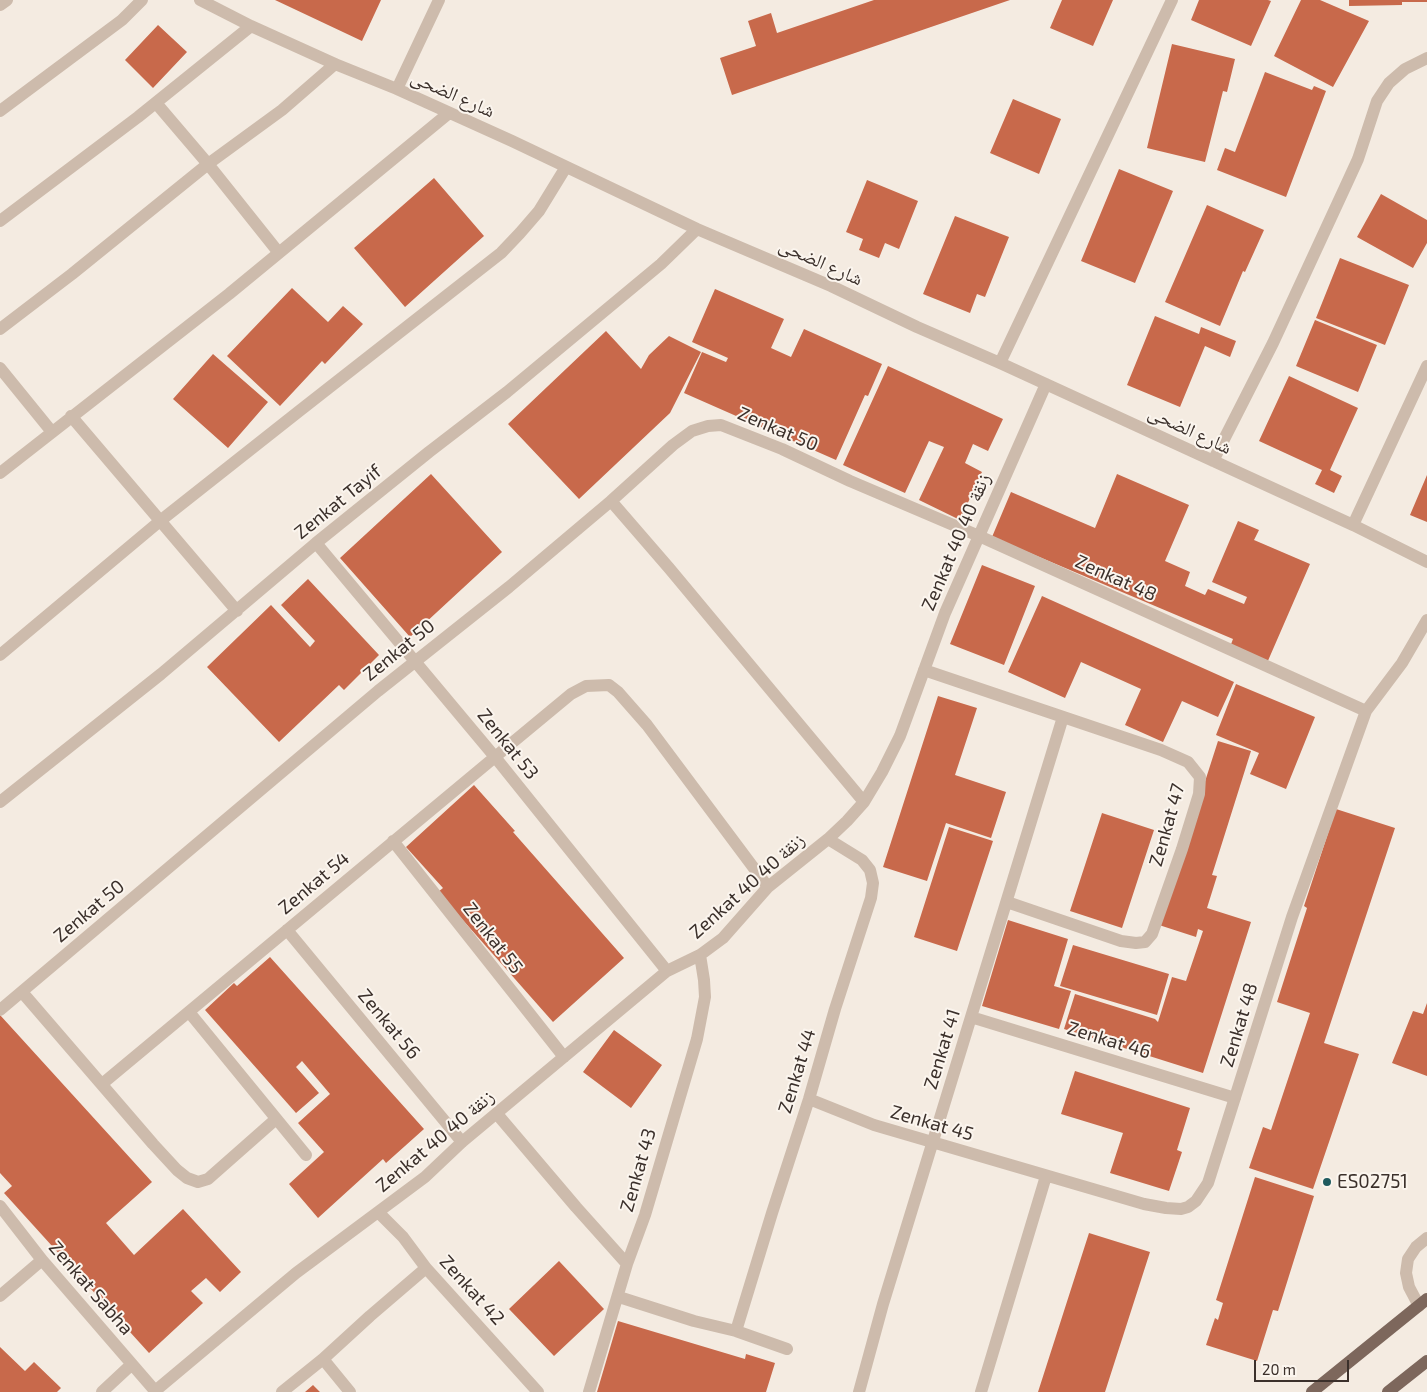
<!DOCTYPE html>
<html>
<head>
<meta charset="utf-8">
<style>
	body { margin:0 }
	#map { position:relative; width:1427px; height:1392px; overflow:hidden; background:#f4ebe1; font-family:"Exo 2",sans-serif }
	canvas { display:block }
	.scale { position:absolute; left:1254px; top:1360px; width:95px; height:22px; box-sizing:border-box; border:2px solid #3b302b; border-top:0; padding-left:6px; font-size:15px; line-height:18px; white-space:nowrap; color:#3b302b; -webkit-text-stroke:4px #fbf5ee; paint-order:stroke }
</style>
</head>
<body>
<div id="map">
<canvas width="1427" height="1392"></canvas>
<div class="scale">20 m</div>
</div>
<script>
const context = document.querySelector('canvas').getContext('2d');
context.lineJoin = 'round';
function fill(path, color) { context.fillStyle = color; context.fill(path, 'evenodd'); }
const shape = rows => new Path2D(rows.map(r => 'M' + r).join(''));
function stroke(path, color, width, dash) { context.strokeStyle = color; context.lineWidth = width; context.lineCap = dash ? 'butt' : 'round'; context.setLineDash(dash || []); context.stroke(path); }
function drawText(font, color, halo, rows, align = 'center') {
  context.font = font + ' "Exo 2","Noto Naskh Arabic",sans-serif'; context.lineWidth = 4; context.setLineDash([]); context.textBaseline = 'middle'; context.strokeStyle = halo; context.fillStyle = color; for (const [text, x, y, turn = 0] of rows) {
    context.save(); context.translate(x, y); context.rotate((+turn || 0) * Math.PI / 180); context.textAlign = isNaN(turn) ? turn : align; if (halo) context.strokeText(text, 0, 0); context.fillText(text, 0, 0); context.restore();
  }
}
const building = shape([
	[275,0,381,0,362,41],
	[874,0,1010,0,732,95,720,58,756,46,748,21,771,13,777,33],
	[1062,0,1113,0,1093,46,1050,28],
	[1199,0,1268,0,1271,1,1251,46,1191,20],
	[1301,0,1320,0,1369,21,1333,87,1274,56],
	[1349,0,1427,0,1427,2,1402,2,1402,5,1349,6],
	[158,25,187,52,153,88,125,60],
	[1172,44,1235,59,1227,92,1223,91,1205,162,1147,148],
	[1265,72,1312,90,1314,86,1326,91,1286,197,1217,170,1225,148,1235,152],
	[1013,99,1061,119,1039,174,990,153],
	[1119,169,1173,191,1135,283,1081,261],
	[434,178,484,236,405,307,354,248],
	[867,180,918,201,899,249,885,243,879,258,859,250,863,239,846,232],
	[1381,194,1427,220,1427,243,1413,268,1357,237],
	[1207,205,1264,230,1245,272,1243,271,1220,326,1165,302],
	[955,216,1009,237,985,297,977,294,970,313,923,294],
	[1340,258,1409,285,1385,345,1316,318],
	[292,288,328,322,343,306,363,324,325,364,322,361,280,406,227,356],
	[715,289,784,319,771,348,791,357,804,329,882,364,868,396,865,395,836,460,684,393,702,352,726,362,728,358,692,342],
	[1155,316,1199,334,1201,327,1236,341,1230,357,1205,346,1180,407,1127,385],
	[1315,320,1377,345,1358,392,1296,366],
	[606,331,641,369,649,355,669,336,701,352,670,413,579,499,508,424],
	[213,354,268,402,228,448,173,399],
	[888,366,1003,419,988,451,973,444,965,463,982,472,960,520,919,500,944,447,929,441,905,493,843,465],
	[1289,376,1358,408,1330,470,1342,476,1334,493,1315,484,1322,470,1259,441],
	[431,474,502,552,410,637,340,558],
	[1117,474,1189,505,1165,561,1190,572,1185,586,1205,595,1208,589,1244,604,1247,597,1212,582,1238,521,1259,530,1254,540,1310,564,1267,663,1230,647,1233,639,992,537,1011,492,1095,528],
	[1427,475,1427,522,1410,515],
	[982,565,1035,586,1004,665,950,644],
	[308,579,379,655,344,690,339,685,279,742,207,667,271,605,310,647,315,641,281,605],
	[1042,596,1234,682,1218,717,1182,701,1163,742,1125,725,1141,689,1081,662,1065,698,1008,672],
	[1236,684,1315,717,1286,789,1250,774,1259,753,1216,735],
	[938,696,977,708,955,775,1006,792,991,838,946,823,927,881,883,867],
	[1218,741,1251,751,1212,875,1217,876,1207,908,1251,922,1203,1073,1064,1029,1075,994,1155,1019,1158,1022,1172,977,1186,981,1203,931,1198,929,1196,937,1159,925],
	[474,785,515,831,513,832,624,958,553,1022,438,892,443,888,406,847],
	[1336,809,1395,828,1324,1043,1359,1054,1313,1189,1249,1168,1263,1127,1271,1130,1310,1013,1277,1002,1307,908,1304,906],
	[1102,813,1154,830,1122,928,1070,911],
	[949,827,993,841,957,951,914,937],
	[1008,920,1068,939,1054,986,1071,991,1059,1029,982,1006],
	[1073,945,1169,974,1157,1015,1060,986],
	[270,957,424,1129,386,1163,383,1159,318,1218,289,1184,324,1152,298,1123,330,1094,302,1061,296,1067,319,1093,296,1113,205,1010,234,983,237,986],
	[1427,1003,1427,1076,1392,1063,1413,1011,1423,1014],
	[0,1015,152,1182,106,1223,134,1255,183,1209,241,1272,220,1292,206,1278,191,1291,203,1303,149,1353,4,1193,12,1186,0,1173],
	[614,1030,662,1065,631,1108,583,1072],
	[1075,1071,1190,1108,1177,1150,1182,1152,1169,1191,1110,1173,1123,1133,1061,1114],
	[1255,1177,1314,1196,1278,1311,1273,1310,1257,1361,1206,1345,1215,1318,1218,1320,1223,1303,1216,1300],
	[1089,1233,1150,1252,1105,1392,1038,1392],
	[559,1261,604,1309,554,1356,509,1309],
	[618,1321,745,1359,746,1354,775,1363,766,1392,597,1392],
	[0,1347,25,1371,34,1362,61,1388,57,1392,0,1392],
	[313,1385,320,1392,305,1392]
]);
const minor = shape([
	[200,0,251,26,335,64,397,89,512,141,697,229,831,286,917,327,1000,363,1353,525,1427,562],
	[0,5,7,0],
	[397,89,439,0],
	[156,103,208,164,279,253],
	[0,111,122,20,142,0],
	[0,221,138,117,251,26],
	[0,329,72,274,208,164,282,110,335,64],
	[1000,363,1172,0],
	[0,368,52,432],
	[71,416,237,611],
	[1213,461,1273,343,1347,183,1358,159,1377,101,1389,83,1405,69,1427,58],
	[0,473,229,294,449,113],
	[611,501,669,568,864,802],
	[1353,525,1427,366],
	[316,543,495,757,667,971],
	[0,655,160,521,298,412,501,253,520,233,539,211,566,167],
	[924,670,1161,750,1188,762,1200,777,1199,794,1182,849,1152,934,1145,942,1136,943,1121,941,1007,902],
	[0,802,161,674,316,543,429,452,507,392,661,264,697,229],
	[393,841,564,1057],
	[287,930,462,1142],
	[22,992,153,1144,177,1170,187,1178,198,1182,208,1179,276,1119],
	[0,1010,378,691,509,587,611,501,673,445,692,431,708,426,721,425,782,449,850,481,979,536,1366,711],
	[189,1012,306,1155],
	[971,1017,1235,1098],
	[102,1084,495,757,571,694,586,686,609,685,618,692,647,725,768,887],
	[809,1099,874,1125,1144,1204,1166,1208,1181,1209,1188,1207,1196,1201,1208,1183,1292,917,1366,711,1402,663,1427,620],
	[497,1114,576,1207,627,1264],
	[0,1206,42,1260,156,1392],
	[379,1213,403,1237,426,1268,538,1392],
	[0,1296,42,1260],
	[619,1297,694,1321,736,1331,787,1349],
	[1419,1306,1409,1287,1406,1273,1408,1259,1416,1247,1427,1238],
	[736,1331,772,1213,809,1099,835,1009,871,898,873,883,870,870,862,860,828,839],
	[323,1359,350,1392],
	[155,1391,296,1273,425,1177,462,1142,667,971,700,955,723,938,768,887,828,839,847,821,864,802,882,772,900,736,945,613,1046,384],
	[102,1392,132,1364],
	[282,1392,323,1359,370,1316,426,1268],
	[589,1392,627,1264,645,1215,697,1039,705,997,704,980,700,955],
	[859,1392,883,1304,1063,717],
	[981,1392,1046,1176]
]);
const major = shape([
	[1312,1392,1427,1299],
	[1388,1392,1427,1361]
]);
const markers = [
	[1327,1182,5,"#1f5a5e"]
];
const streetNames = [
	["شارع الضحى",453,94,24],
	["شارع الضحى",821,262,24],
	["Zenkat 50",778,429,23],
	["شارع الضحى",1190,430,25],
	["Zenkat Tayif",338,502,-39],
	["Zenkat 40 زنقة 40",956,542,-67],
	["Zenkat 48",1116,578,24],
	["Zenkat 50",399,650,-39],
	["Zenkat 53",508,744,51],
	["Zenkat 47",1167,825,-74],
	["Zenkat 54",314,883,-40],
	["Zenkat 40 زنقة 40",747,886,-42],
	["Zenkat 50",89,911,-40],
	["Zenkat 55",493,938,52],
	["Zenkat 56",389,1024,50],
	["Zenkat 48",1239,1025,-73],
	["Zenkat 46",1109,1040,17],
	["Zenkat 41",942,1049,-73],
	["Zenkat 44",797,1071,-73],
	["Zenkat 45",932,1123,16],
	["Zenkat 40 زنقة 40",435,1141,-40],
	["Zenkat 43",638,1170,-74],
	["Zenkat Sabha",91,1288,49],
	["Zenkat 42",472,1290,48]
];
const poiNames = [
	["ES02751",1337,1182]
];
fill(building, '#c8694b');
stroke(minor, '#cdbbac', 12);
stroke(major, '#7d675c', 12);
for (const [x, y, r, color] of markers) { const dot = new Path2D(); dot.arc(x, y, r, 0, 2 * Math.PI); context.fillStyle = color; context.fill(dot); stroke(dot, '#fbf5ee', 2); }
drawText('19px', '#3b302b', '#fbf5ee', streetNames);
drawText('19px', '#3b302b', '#fbf5ee', poiNames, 'left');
</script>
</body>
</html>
